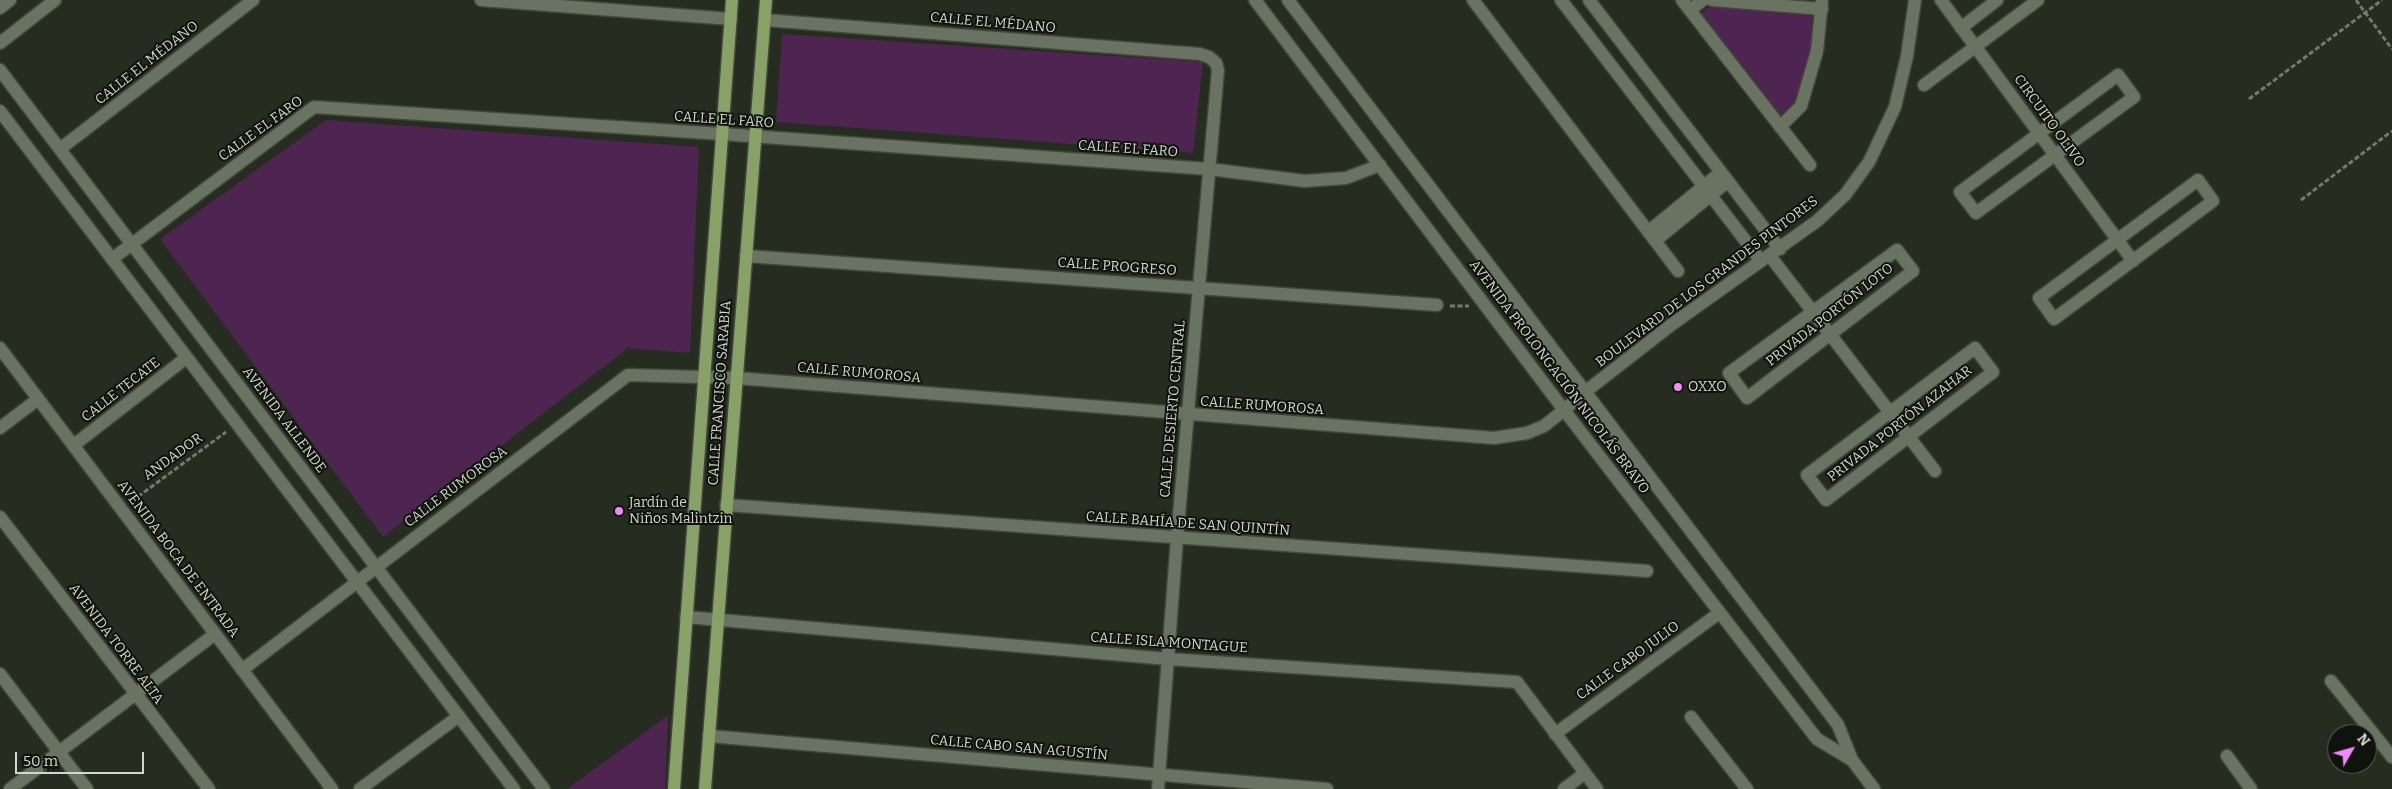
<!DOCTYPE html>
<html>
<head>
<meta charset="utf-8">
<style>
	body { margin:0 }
	#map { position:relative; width:2392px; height:789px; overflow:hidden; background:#262c1f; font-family:Bitter,serif }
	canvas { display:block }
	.north { position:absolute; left:2327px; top:724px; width:50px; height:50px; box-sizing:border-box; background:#10130d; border:1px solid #5e615a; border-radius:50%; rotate:52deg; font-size:14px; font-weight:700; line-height:20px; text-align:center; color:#d2d7ce }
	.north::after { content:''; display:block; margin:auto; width:18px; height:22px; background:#ef8bf7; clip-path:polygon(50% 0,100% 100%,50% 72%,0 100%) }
	.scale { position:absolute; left:15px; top:752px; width:129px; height:22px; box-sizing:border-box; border:2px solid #d2d7ce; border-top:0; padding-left:6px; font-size:15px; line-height:18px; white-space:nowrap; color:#d2d7ce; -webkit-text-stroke:4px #10130d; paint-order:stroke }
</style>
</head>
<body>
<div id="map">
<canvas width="2392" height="789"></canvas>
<div class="north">N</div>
<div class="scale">50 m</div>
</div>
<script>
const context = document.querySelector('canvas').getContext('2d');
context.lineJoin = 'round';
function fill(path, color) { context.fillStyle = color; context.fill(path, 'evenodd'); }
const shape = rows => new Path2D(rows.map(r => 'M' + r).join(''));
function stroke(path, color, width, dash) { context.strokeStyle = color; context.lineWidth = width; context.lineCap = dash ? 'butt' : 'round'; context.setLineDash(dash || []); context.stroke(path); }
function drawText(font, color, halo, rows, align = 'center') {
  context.font = font + ' Bitter,serif'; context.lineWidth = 4; context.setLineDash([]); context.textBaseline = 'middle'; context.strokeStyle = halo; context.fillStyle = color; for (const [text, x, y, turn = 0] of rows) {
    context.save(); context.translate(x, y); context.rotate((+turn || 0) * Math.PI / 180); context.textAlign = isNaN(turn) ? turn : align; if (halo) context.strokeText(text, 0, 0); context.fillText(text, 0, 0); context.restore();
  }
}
const green = shape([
	[1711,6,1812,16,1812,50,1799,104,1779,121,1699,15],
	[782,34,1203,62,1193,153,776,122],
	[326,120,699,147,690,353,628,348,383,537,160,239],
	[668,715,665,789,567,789,659,722]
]);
const path = shape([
	[2356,0,2392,49],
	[2249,99,2382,0],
	[2301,200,2392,131],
	[1450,306,1469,306],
	[132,501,226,432]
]);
const minor = shape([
	[481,0,731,19],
	[1473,0,1678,271],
	[1561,0,1761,261],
	[1589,0,1780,249],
	[1682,0,1810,165],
	[1712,0,1822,9],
	[1941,0,2133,261],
	[1690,10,1703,0],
	[765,20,1200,54,1209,57,1216,63,1218,70,1177,538,1158,789],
	[1961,28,1997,0],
	[2118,75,2134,97,1976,213,1960,192,2118,75],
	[1924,85,2038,0],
	[1780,127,1801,106,1817,51,1822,0],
	[60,149,253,0],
	[2198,180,2213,201,2054,319,2039,298,2198,180],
	[1648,232,1721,172],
	[1655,241,1728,181],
	[1897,250,1913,271,1747,398,1729,373,1897,250],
	[746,256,1437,305],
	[1770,256,1935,471],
	[112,259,314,107,722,134,1209,169,1305,181,1346,178,1380,165],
	[0,348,332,789],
	[1975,348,1993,372,1826,500,1807,475,1975,348],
	[1585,392,1671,325,1817,221,1845,195,1869,162,1895,107,1907,56,1915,0],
	[0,428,38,399],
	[74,445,186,358],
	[726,505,1647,571],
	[0,517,209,789],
	[686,617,1168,659,1517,682,1597,789],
	[242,670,628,375,736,378,1494,438,1527,433,1544,426,1564,410],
	[0,674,87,789],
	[2331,681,2392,757],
	[1691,717,1747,789],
	[1555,734,1719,613],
	[709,736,1327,789],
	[2227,756,2251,789],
	[10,789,215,634],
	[360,789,459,716],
	[1564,789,1585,773]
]);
const tertiary = shape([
	[0,8,10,0],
	[0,43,55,0],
	[0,70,544,789],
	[0,111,514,789]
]);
const secondary = shape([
	[1255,0,1564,410,1817,739,1852,760],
	[1288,0,1838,725,1852,760,1874,789],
	[1564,410,1585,392]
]);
const primary = shape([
	[674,789,732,0],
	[705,789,766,0]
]);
const markers = [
	[1678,387,5,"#ef8bf7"],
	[619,511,5,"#ef8bf7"]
];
const streetNames = [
	["CALLE EL MÉDANO",993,23,5],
	["CALLE EL MÉDANO",147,63,-38],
	["CALLE EL FARO",724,120,4],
	["CIRCUITO OLIVO",2049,121,54],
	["CALLE EL FARO",261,129,-36],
	["CALLE EL FARO",1128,149,4],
	["CALLE PROGRESO",1117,267,4],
	["BOULEVARD DE LOS GRANDES PINTORES",1707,282,-37],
	["PRIVADA PORTÓN LOTO",1830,315,-38],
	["CALLE RUMOROSA",859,373,5],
	["AVENIDA PROLONGACIÓN NICOLÁS BRAVO",1559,377,53],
	["CALLE TECATE",121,390,-38],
	["CALLE FRANCISCO SARABIA",720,393,-86],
	["CALLE RUMOROSA",1262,406,4],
	["CALLE DESIERTO CENTRAL",1173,409,-85],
	["AVENIDA ALLENDE",284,420,53],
	["PRIVADA PORTÓN AZAHAR",1900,424,-38],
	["ANDADOR",173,457,-36],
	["CALLE RUMOROSA",456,487,-37],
	["CALLE BAHÍA DE SAN QUINTÍN",1188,524,4],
	["AVENIDA BOCA DE ENTRADA",178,559,53],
	["CALLE ISLA MONTAGUE",1169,643,4],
	["AVENIDA TORRE ALTA",116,644,53],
	["CALLE CABO JULIO",1628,661,-36],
	["CALLE CABO SAN AGUSTÍN",1019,748,5]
];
const poiNames = [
	["OXXO",1688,387],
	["Jardín de",629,503],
	["Niños Malintzin",629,519]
];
fill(green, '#4d2550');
stroke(minor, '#42473b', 15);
stroke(tertiary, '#42473b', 15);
stroke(secondary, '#42473b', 15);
stroke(primary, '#42473b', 15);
stroke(path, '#73796e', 3, [5, 2.5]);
stroke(minor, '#6a7262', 12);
stroke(tertiary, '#6a7262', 12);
stroke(secondary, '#6a7262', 12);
stroke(primary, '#87a169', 12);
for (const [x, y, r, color] of markers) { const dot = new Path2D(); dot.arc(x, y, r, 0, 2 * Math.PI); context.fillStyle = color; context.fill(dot); stroke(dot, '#10130d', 2); }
drawText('14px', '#d2d7ce', '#10130d', streetNames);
drawText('14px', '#d2d7ce', '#10130d', poiNames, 'left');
</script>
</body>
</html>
